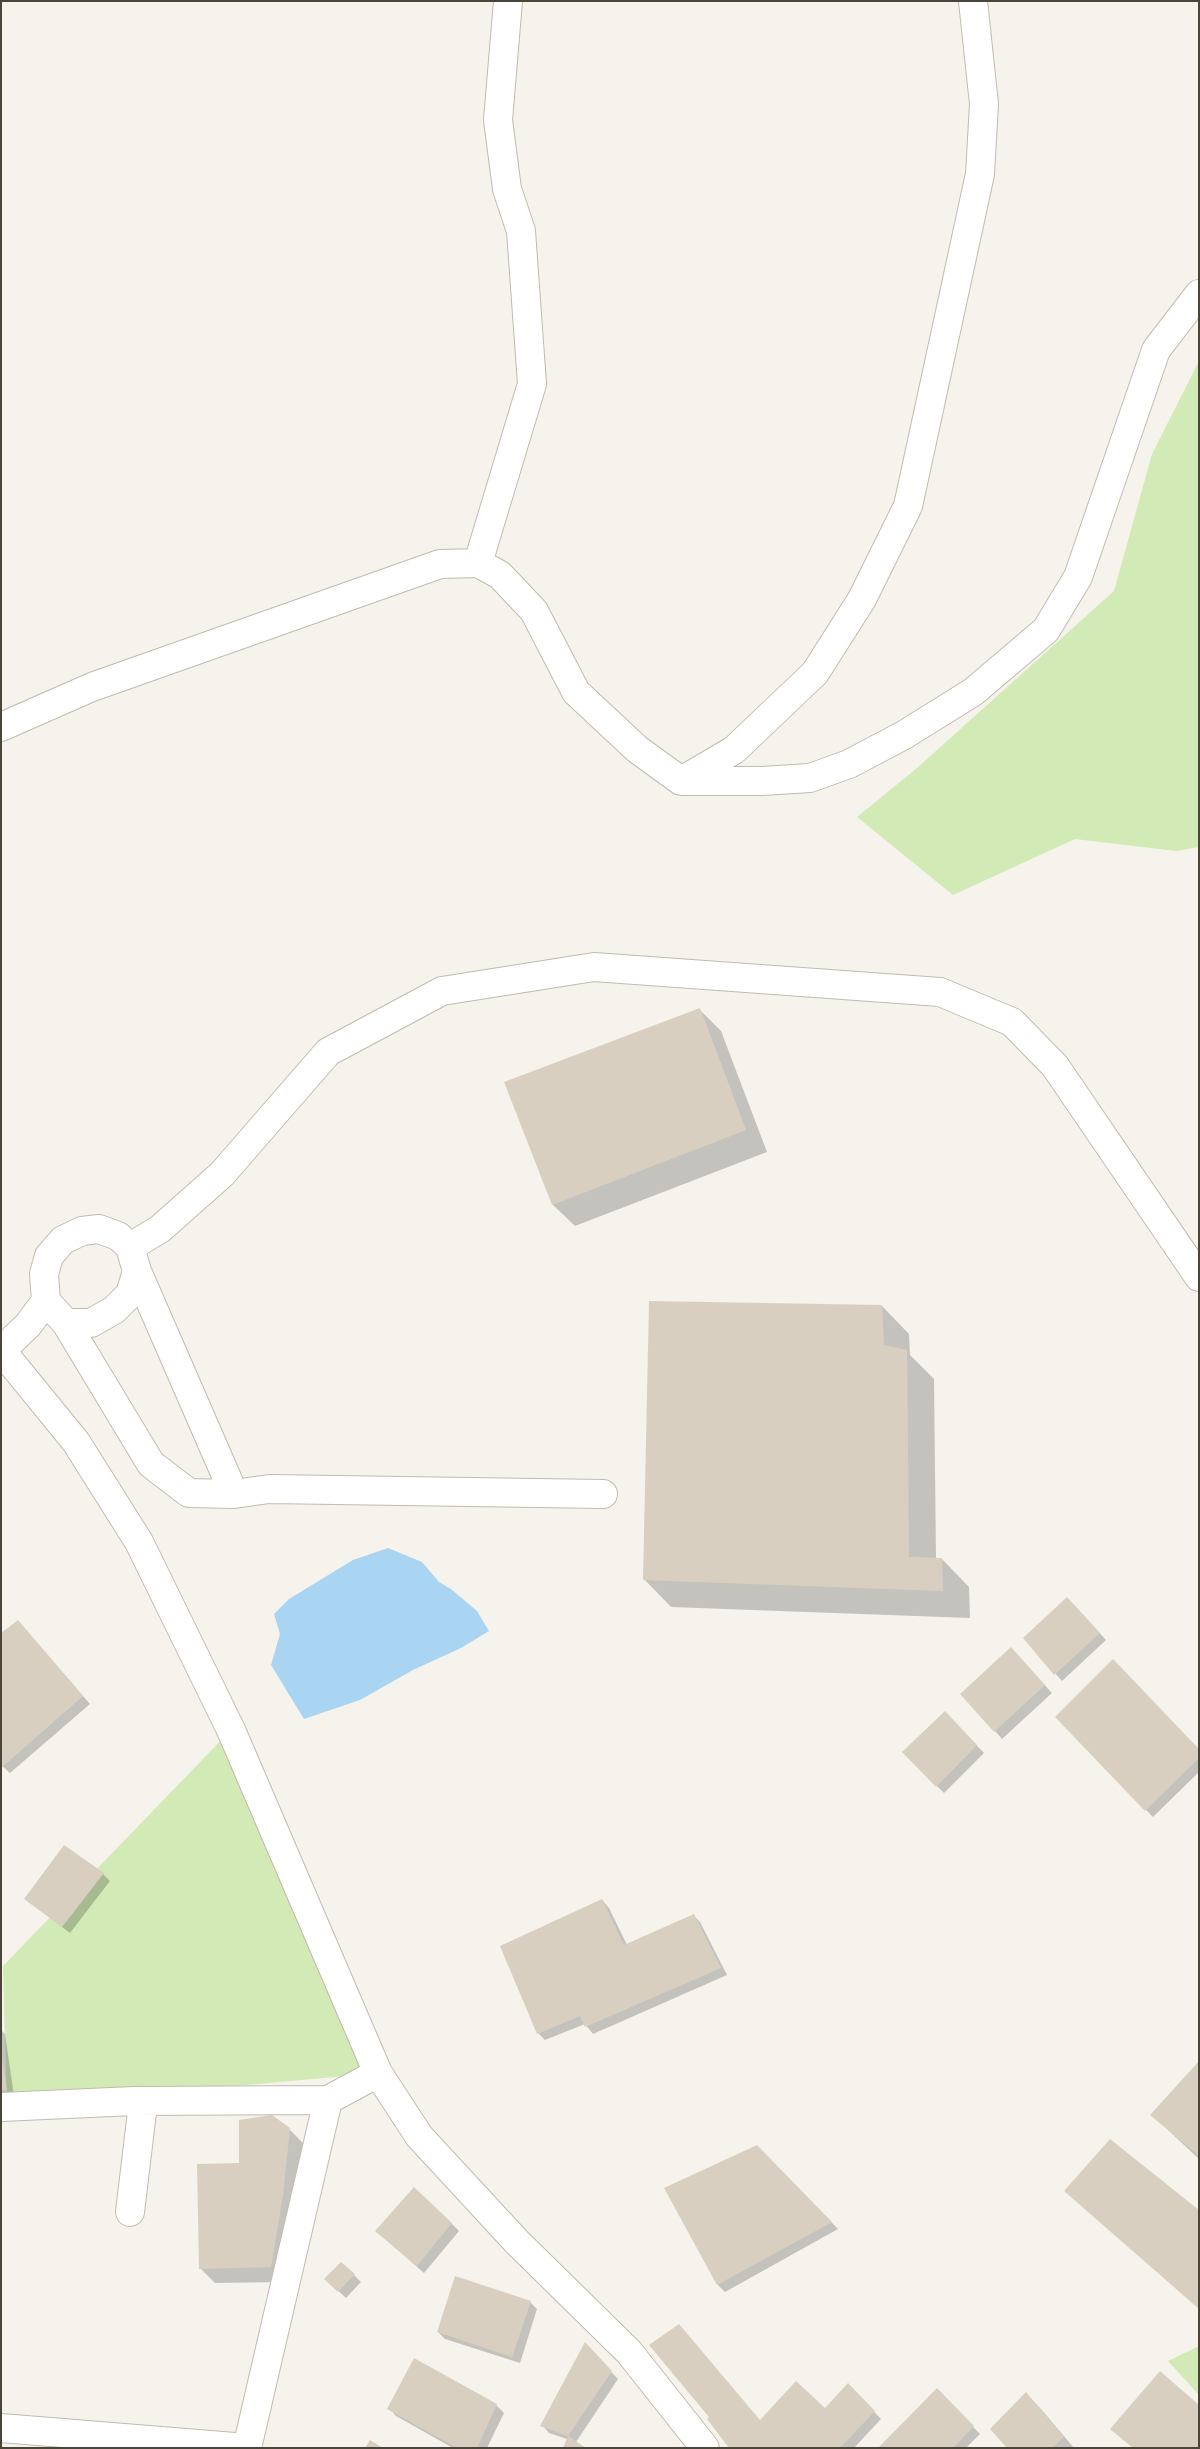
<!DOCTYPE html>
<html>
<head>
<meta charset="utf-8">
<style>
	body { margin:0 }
	#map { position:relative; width:1200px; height:2449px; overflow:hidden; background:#f6f3ec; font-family:"Nunito Sans",sans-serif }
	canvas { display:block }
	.frame { position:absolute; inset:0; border:2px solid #4b4439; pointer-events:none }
</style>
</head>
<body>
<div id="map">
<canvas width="1200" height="2449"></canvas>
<div class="frame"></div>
</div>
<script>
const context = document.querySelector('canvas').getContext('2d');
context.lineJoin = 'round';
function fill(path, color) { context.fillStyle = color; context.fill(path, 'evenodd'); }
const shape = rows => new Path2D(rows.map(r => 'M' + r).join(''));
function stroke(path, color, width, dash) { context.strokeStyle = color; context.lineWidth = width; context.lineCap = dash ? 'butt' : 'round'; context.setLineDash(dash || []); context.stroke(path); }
const green = shape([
	[1199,361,1199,847,1176,851,1075,839,953,895,857,817,917,768,1114,591,1152,454],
	[231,1730,378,2073,7,2107,3,1966],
	[1199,2346,1199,2395,1168,2361]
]);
const water = shape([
	[388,1548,422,1562,439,1582,451,1589,477,1611,489,1631,461,1648,413,1670,360,1700,304,1719,271,1665,280,1634,274,1614,289,1599,353,1560]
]);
const shadow = shape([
	[700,1010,721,1031,767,1152,575,1226,553,1205,506,1083],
	[882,1306,909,1334,910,1355,934,1379,936,1559,942,1559,969,1587,970,1618,671,1607,644,1579],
	[1074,1605,1106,1640,1062,1681,1024,1638],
	[25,1629,90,1704,10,1773,1,1765],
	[1018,1656,1052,1693,1002,1739,962,1694],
	[945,1713,984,1753,944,1793,903,1752],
	[1056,1717,1199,1750,1199,1772,1153,1817],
	[103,1874,110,1881,70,1933,26,1899],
	[602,1900,609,1908,627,1945,693,1915,700,1922,727,1975,593,2034,585,2024,545,2040,538,2033],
	[1,2030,5,2034,14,2096,1,2097],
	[1199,2063,1199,2159,1152,2115],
	[289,2129,304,2144,285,2282,215,2283,200,2268,240,2164],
	[757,2146,838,2229,725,2292,718,2285,666,2189],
	[451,2223,459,2231,424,2273,384,2238],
	[354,2275,361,2282,346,2298,333,2286],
	[530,2302,537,2309,520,2363,445,2339,438,2332],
	[585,2344,618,2379,576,2442,549,2433,542,2425],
	[414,2360,496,2405,504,2413,487,2448,453,2448,396,2416,389,2408],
	[848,2385,881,2419,854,2448,730,2448,711,2418,760,2421,825,2410],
	[937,2390,980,2434,966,2448,880,2448],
	[1026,2394,1041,2409,1074,2448,1009,2448]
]);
const building = shape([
	[700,1008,746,1130,552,1205,504,1082],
	[649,1301,882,1305,884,1345,907,1350,909,1557,942,1558,943,1591,643,1580],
	[1067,1597,1100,1633,1054,1675,1023,1638],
	[18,1620,83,1696,1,1768,1,1633],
	[1011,1647,1045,1685,994,1732,960,1694],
	[1113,1659,1199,1749,1199,1758,1145,1811,1055,1717],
	[945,1711,977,1745,936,1787,902,1752],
	[64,1845,104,1873,62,1927,24,1899],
	[602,1899,624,1945,694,1914,721,1968,585,2027,580,2016,537,2034,500,1946],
	[1,2058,2,2058,7,2090,1,2090],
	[1199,2061,1199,2156,1150,2115],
	[272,2115,290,2128,283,2195,271,2267,199,2269,197,2164,239,2163,239,2120],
	[1110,2139,1199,2210,1199,2309,1064,2191],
	[757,2145,832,2222,717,2285,664,2188],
	[414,2187,452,2223,417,2266,375,2231],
	[341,2262,355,2274,338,2292,324,2279],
	[455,2276,531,2301,512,2357,437,2332],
	[679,2324,760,2420,796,2381,825,2408,848,2383,875,2411,840,2448,729,2448,707,2419,709,2417,649,2345],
	[585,2342,612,2371,568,2436,540,2426],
	[414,2358,497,2404,477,2448,457,2448,387,2409],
	[1160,2371,1199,2405,1199,2448,1133,2448,1110,2429],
	[937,2388,974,2426,953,2448,878,2448],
	[1026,2392,1064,2437,1052,2448,1007,2448,990,2429],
	[568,2436,586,2448,563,2448],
	[370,2440,383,2448,365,2448]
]);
const minor = shape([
	[478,563,532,384,521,231,507,189,498,120,508,1],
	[1,727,92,687,440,564,478,563,500,575,534,611,576,692,637,749,681,781,762,781,810,778,849,764,904,735,973,692,1046,630,1078,577,1156,350,1199,294],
	[683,780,734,750,815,673,862,599,908,506,980,174,984,104,973,1],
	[99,1229,118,1236,130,1247,137,1271,130,1294,114,1310,91,1323,66,1323,46,1301,44,1274,49,1256,63,1240,82,1231,99,1229],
	[130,1247,160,1229,222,1174,328,1052,442,991,594,967,940,992,1012,1022,1055,1066,1199,1277],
	[137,1271,234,1494],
	[66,1323,151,1464,189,1493,234,1494,269,1489,603,1494],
	[1,1350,76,1442,139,1542,231,1730,378,2073,419,2136,517,2242,629,2352,705,2448],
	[1,1351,28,1325,46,1301],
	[1,2107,134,2101,328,2100,378,2073],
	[130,2212,142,2112,134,2101],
	[1,2428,247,2448],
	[247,2448,328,2100]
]);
fill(green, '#d2eab5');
fill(water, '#a9d4f2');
fill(shadow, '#0003');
fill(building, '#d8cfc1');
stroke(minor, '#c2bbae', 30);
stroke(minor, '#fff', 28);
</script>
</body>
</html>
